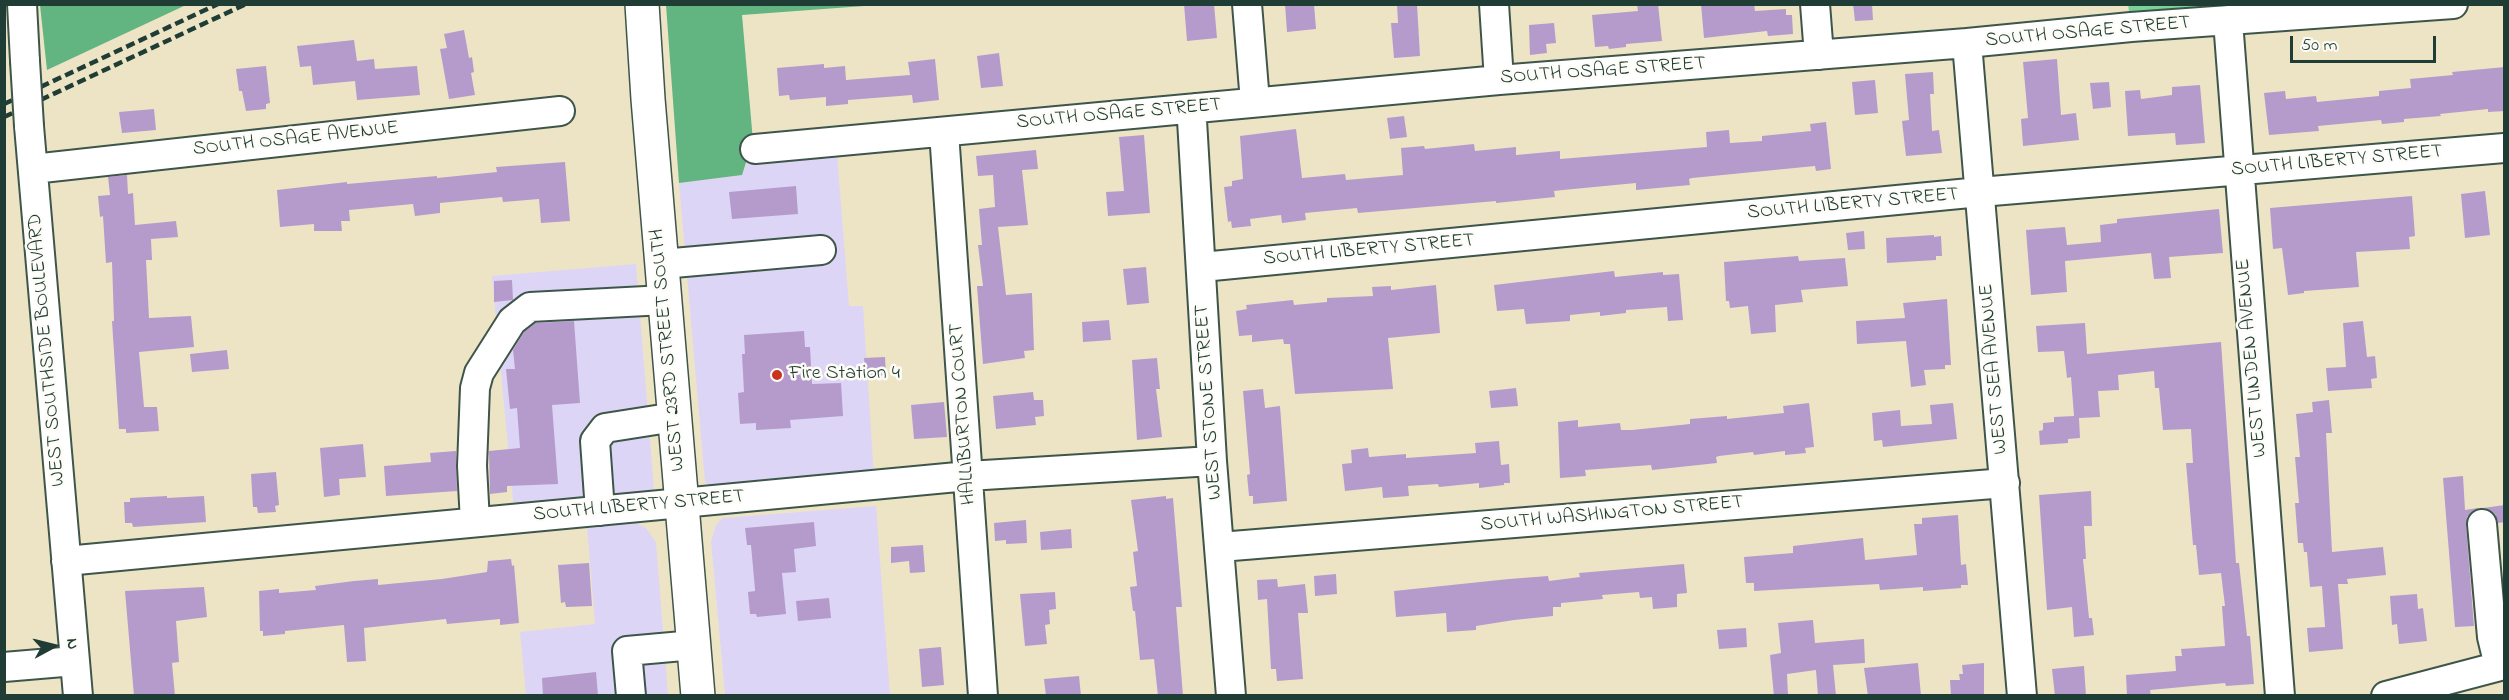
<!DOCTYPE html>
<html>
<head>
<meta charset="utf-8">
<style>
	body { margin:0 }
	#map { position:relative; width:2509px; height:700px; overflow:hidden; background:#ede4c6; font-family:"Indie Flower",sans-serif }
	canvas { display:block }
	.frame { position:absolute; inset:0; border:6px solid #1f3d34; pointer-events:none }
	.north { position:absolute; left:24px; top:616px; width:60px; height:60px; -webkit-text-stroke:4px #fdfcf7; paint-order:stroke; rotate:83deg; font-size:16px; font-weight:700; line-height:24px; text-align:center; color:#1f3d34 }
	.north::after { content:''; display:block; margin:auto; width:21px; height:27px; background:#1f3d34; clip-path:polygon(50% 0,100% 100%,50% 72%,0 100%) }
	.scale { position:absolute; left:2290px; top:36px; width:146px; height:27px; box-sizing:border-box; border:3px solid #1f3d34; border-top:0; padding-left:8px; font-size:18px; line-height:21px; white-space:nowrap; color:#1f3d34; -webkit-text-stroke:4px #fdfcf7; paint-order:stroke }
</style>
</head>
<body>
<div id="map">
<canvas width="2509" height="700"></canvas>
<div class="frame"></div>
<div class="north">N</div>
<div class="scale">50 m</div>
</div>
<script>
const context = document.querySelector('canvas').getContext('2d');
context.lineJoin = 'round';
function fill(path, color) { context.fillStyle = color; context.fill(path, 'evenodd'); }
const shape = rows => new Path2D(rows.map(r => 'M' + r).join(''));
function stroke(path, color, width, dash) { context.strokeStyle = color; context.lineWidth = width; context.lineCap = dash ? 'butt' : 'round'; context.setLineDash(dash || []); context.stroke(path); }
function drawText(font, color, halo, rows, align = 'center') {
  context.font = font + ' "Indie Flower",sans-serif'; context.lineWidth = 5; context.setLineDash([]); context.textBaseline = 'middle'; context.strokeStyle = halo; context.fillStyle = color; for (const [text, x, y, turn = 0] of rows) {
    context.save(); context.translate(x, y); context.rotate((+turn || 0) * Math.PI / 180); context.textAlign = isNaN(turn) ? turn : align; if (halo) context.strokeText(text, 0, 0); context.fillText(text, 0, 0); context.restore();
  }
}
const built = shape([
	[837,154,849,306,863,306,874,477,714,490,705,482,679,183,742,175,747,162],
	[636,264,654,491,514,511,492,276],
	[876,506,890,695,725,695,711,541,716,525,723,518],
	[635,522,646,528,656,542,668,695,526,695,520,632,595,624,587,526]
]);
const green = shape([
	[2128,4,2426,5,2131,27]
]);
const forest = shape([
	[40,5,40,4,186,5,47,70],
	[666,5,878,5,742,15,753,141,742,175,679,183]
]);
const building = shape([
	[1184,4,1214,4,1217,38,1187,41],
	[1285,4,1314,4,1316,29,1287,32],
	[1397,4,1417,4,1420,56,1394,58,1391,23,1398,23],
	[1637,4,1658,4,1662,41,1626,44,1626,47,1609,49,1608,46,1595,47,1592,15,1638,11],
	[1701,4,1754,4,1755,11,1786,9,1786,15,1792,15,1793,34,1768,36,1767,31,1704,38],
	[1853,4,1872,4,1873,20,1855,21],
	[1554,23,1556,43,1546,44,1547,53,1530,55,1529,25],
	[464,30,469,58,472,57,474,72,471,73,475,95,449,99,440,49,447,48,444,34],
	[354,40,357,61,374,59,375,69,417,66,420,95,357,100,355,81,313,85,311,66,300,67,297,46],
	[999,53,1003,86,981,88,977,56],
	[935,59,939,100,913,103,912,95,848,100,848,104,826,106,826,97,790,100,789,95,779,96,777,68,824,64,824,68,845,66,846,80,910,75,908,62],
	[2057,59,2061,115,2076,113,2079,140,2023,146,2021,119,2028,118,2023,62],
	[266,66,270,103,266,104,266,109,246,111,242,91,239,91,236,69],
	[2505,67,2505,111,2488,112,2488,109,2440,114,2441,116,2404,119,2404,122,2382,124,2381,120,2318,126,2319,131,2269,135,2264,93,2285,91,2286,99,2316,96,2317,102,2379,96,2379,91,2411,88,2410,79,2453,75,2452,72],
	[1933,72,1934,94,1930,94,1932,131,1939,130,1942,153,1906,156,1902,121,1909,120,1905,74],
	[1875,80,1878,113,1855,115,1852,82],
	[2109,82,2111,107,2093,109,2090,83],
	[2200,85,2205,143,2176,145,2175,133,2128,136,2125,91,2140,90,2141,99,2172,95,2172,87],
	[154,109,156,130,122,133,119,112],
	[1404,116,1407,137,1390,139,1387,118],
	[1826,122,1831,169,1816,171,1815,166,1692,178,1689,179,1690,185,1636,190,1636,183,1563,190,1554,191,1555,197,1496,203,1496,201,1358,213,1357,208,1305,213,1306,220,1282,223,1281,215,1250,219,1251,226,1232,228,1231,221,1228,222,1224,187,1232,186,1232,181,1243,179,1240,136,1296,129,1302,178,1345,174,1346,180,1403,175,1401,148,1424,146,1425,149,1474,144,1475,151,1516,147,1516,155,1560,151,1560,159,1707,147,1706,132,1729,130,1730,143,1762,141,1762,136,1811,131,1810,124],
	[1144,135,1150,213,1108,216,1106,192,1124,191,1119,137],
	[1036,150,1038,169,1022,170,1028,225,998,227,1006,295,1032,293,1034,350,1024,351,1025,358,983,364,977,286,983,286,978,245,982,245,979,209,995,207,993,175,978,176,976,156],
	[565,162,570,221,541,223,539,199,503,202,502,197,440,203,440,213,415,216,413,204,349,210,350,221,341,221,342,231,314,231,314,224,280,227,277,190,347,182,347,184,437,176,437,178,497,172,496,167],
	[127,175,128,194,133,193,135,225,176,221,178,237,151,239,152,260,146,260,149,318,191,316,194,347,139,352,144,407,157,407,159,431,126,433,126,429,119,429,112,321,114,321,112,262,106,263,103,216,100,217,98,196,110,195,108,177],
	[796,186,798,214,732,219,729,192],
	[2485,191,2490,235,2465,238,2461,194],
	[2412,196,2415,236,2409,237,2410,249,2356,252,2359,287,2304,291,2304,293,2288,295,2282,248,2273,249,2270,208],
	[2219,209,2223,253,2169,257,2171,278,2154,279,2151,253,2065,261,2067,292,2031,295,2026,230,2065,227,2067,245,2101,242,2100,225,2117,223,2117,219],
	[1864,231,1865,249,1848,250,1846,233],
	[1934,235,1934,237,1941,236,1942,256,1936,256,1936,260,1887,263,1886,238],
	[1798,256,1799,261,1845,258,1848,286,1801,290,1803,302,1775,305,1776,332,1751,334,1748,306,1730,308,1729,301,1726,301,1724,262],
	[1146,267,1149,303,1127,305,1123,269],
	[1614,271,1615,277,1663,272,1663,275,1679,274,1683,320,1668,321,1667,307,1626,310,1626,313,1600,316,1600,312,1570,315,1570,321,1526,324,1524,309,1497,311,1494,285],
	[512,280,513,300,494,302,494,281],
	[1436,285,1440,333,1388,338,1393,389,1295,394,1290,344,1284,344,1283,339,1252,342,1252,335,1239,336,1236,311,1247,309,1246,305,1293,300,1294,305,1327,302,1327,298,1373,296,1372,287,1391,286,1391,290],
	[1947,299,1951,365,1945,365,1945,369,1924,370,1926,385,1911,387,1906,341,1857,344,1856,321,1905,318,1903,303],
	[1109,320,1111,340,1083,342,1082,322],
	[574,321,580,403,552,405,558,484,507,486,507,492,490,494,489,451,520,448,517,408,510,409,506,369,515,369,513,350,524,332,536,323],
	[2363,321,2367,357,2375,356,2377,378,2371,379,2372,388,2328,391,2326,368,2346,367,2343,323],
	[2085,323,2087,354,2221,342,2236,563,2239,563,2247,636,2250,636,2254,684,2226,686,2225,683,2150,690,2151,696,2127,696,2126,675,2176,671,2175,656,2182,656,2181,649,2225,646,2222,606,2225,606,2221,573,2199,575,2196,545,2193,545,2186,463,2193,463,2191,429,2163,430,2159,388,2155,388,2154,371,2118,375,2119,390,2098,391,2100,417,2079,418,2080,438,2068,439,2068,443,2040,445,2039,431,2043,430,2043,423,2054,422,2054,417,2074,416,2071,377,2067,378,2064,351,2038,352,2036,326],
	[804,331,805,347,810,347,812,384,841,383,843,416,790,420,791,428,756,430,756,423,740,424,738,393,744,392,742,354,745,354,744,335],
	[227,350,229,369,192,372,190,354],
	[885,357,886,375,866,377,864,358],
	[1157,358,1160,389,1156,389,1162,437,1137,440,1132,360],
	[1516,388,1518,406,1491,408,1489,391],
	[1263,389,1265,408,1280,406,1287,501,1253,504,1253,496,1249,496,1247,475,1250,474,1243,391],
	[1033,392,1034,400,1043,400,1044,416,1035,417,1036,425,996,429,993,396],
	[2329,400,2332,433,2326,433,2332,552,2383,547,2386,575,2347,579,2348,584,2338,584,2343,649,2309,652,2307,628,2325,627,2322,586,2310,587,2307,552,2304,552,2303,543,2298,543,2295,503,2299,503,2295,457,2300,457,2296,414,2313,412,2312,402],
	[944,402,947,437,914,439,911,405],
	[1809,403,1814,447,1805,448,1806,453,1785,455,1785,451,1754,455,1753,452,1719,456,1716,457,1717,463,1652,470,1651,465,1585,470,1586,476,1560,478,1558,422,1578,420,1578,427,1620,423,1621,430,1632,430,1690,424,1690,419,1727,416,1727,419,1784,413,1783,406],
	[1953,403,1957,439,1883,447,1882,440,1874,441,1872,413,1900,410,1901,426,1932,424,1930,405],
	[1499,441,1501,465,1509,464,1510,483,1504,483,1504,485,1479,488,1479,483,1439,487,1438,484,1408,486,1409,496,1383,498,1382,487,1345,491,1342,464,1352,463,1351,450,1368,448,1369,457,1406,454,1406,458,1476,453,1475,443],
	[363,444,366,477,339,479,340,495,324,497,320,448],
	[456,451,457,491,386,496,384,466,431,462,430,453],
	[276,472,279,505,275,506,276,512,258,513,257,507,253,507,251,474],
	[2463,476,2465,510,2478,508,2467,517,2466,525,2474,626,2455,627,2443,478],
	[2091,491,2092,526,2084,526,2086,559,2083,559,2089,618,2092,618,2094,635,2074,637,2072,607,2047,610,2039,495],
	[167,496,167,498,204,496,206,522,133,527,132,523,125,523,124,502,130,502,130,498],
	[1166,496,1166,499,1173,498,1180,582,1182,607,1176,607,1183,696,1158,696,1154,659,1140,660,1135,611,1133,611,1130,587,1137,586,1133,552,1138,551,1131,500],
	[2505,505,2505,522,2498,523,2495,514,2483,508],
	[1958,515,1961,565,1966,564,1968,585,1961,585,1961,588,1923,591,1923,587,1880,590,1879,584,1754,591,1754,583,1746,583,1744,557,1793,553,1793,546,1863,538,1865,560,1917,555,1914,524,1922,524,1922,518],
	[1026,520,1027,543,1006,544,1006,540,995,541,994,523],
	[814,522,816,546,794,549,796,572,782,573,786,614,757,617,756,614,750,614,748,592,755,591,755,589,751,545,747,545,745,528],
	[1071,529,1072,548,1041,550,1040,532],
	[923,545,925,572,910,573,909,561,891,563,891,547],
	[511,559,512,566,514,565,519,623,500,625,500,619,447,624,446,619,364,628,366,661,347,662,344,625,285,631,285,634,263,636,263,631,260,631,259,591,279,589,279,593,316,590,315,586,354,581,378,579,378,585,442,579,487,572,488,561],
	[589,563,592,606,566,607,565,602,561,603,558,565],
	[1684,564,1687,593,1677,594,1677,607,1653,609,1652,597,1640,598,1639,592,1602,595,1603,599,1561,603,1561,607,1553,607,1553,616,1514,620,1476,626,1476,630,1447,632,1446,613,1396,617,1394,591,1509,579,1548,576,1549,581,1580,577,1579,573],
	[1336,574,1337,594,1315,596,1314,576],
	[1277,579,1278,587,1305,584,1308,613,1298,613,1303,679,1277,681,1276,669,1271,669,1267,599,1258,600,1257,580],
	[204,587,207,617,176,621,179,662,172,663,175,696,134,696,125,591],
	[1055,592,1056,609,1049,610,1050,624,1045,625,1047,644,1025,646,1020,594],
	[2417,594,2418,609,2423,608,2427,641,2399,644,2397,624,2392,625,2390,596],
	[829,598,831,618,798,621,796,601],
	[1813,620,1815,643,1864,639,1865,663,1833,665,1836,696,1818,696,1816,670,1787,674,1788,696,1774,696,1770,655,1781,653,1778,623],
	[1746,628,1747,647,1719,649,1717,630],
	[941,647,944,685,922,687,919,649],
	[1918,663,1921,696,1868,696,1864,668],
	[1984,663,1984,696,1951,696,1950,680,1960,680,1959,674,1963,674,1962,665],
	[2084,666,2086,696,2055,696,2052,669],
	[596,672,598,696,543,696,542,678],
	[1079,676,1081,696,1046,696,1044,679]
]);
const minor = shape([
	[22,4,25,61],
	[1247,4,1255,102],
	[1494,4,1499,80],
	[1815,4,1819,55],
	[2228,21,2280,696],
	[1967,43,2022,696],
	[1195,108,1192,120,1212,461,1231,696],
	[29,126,78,696],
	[944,132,983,696],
	[755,149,1499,80,1967,43,2131,27,2453,4],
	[33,169,560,111],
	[662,264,821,250],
	[1202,267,1980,192,2504,148],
	[600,511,595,441,605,428,675,417],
	[475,522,472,466,475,388,479,373,512,321,530,307,665,300],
	[2482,524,2492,637,2499,666],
	[1220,547,2005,483],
	[66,561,968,476,1212,461],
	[4,667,75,661],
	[631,696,627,651,694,645],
	[2386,696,2504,665]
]);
const major = shape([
	[642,4,648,99,698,696]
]);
const rail = shape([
	[4,104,218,4],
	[4,117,246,4]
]);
const minorBridge = shape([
	[25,61,29,126]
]);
const markers = [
	[777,375,6,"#c8321e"]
];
const streetNames = [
	["SOUTH OSAGE STREET",2088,33,-5],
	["SOUTH OSAGE STREET",1603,72,-4],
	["SOUTH OSAGE STREET",1119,115,-5],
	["SOUTH OSAGE AVENUE",296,140,-6],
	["SOUTH LIBERTY STREET",2337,162,-5],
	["SOUTH LIBERTY STREET",1853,205,-5],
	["SOUTH LIBERTY STREET",1369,251,-5],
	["WEST SOUTHSIDE BOULEVARD",48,350,-95],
	["WEST 23RD STREET SOUTH",669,350,-95],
	["WEST LINDEN AVENUE",2253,358,-95],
	["WEST SEA AVENUE",1995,369,-95],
	["WEST STONE STREET",1210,402,-94],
	["HALLIBURTON COURT",964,414,-94],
	["SOUTH LIBERTY STREET",639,507,-5],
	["SOUTH WASHINGTON STREET",1612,515,-5]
];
const poiNames = [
	["Fire Station 4",789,375]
];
fill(built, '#ddd5f6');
fill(green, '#79d298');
fill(forest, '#62b480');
fill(building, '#b49bcc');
stroke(minor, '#3e564a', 32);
stroke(major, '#3e564a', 36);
stroke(minor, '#fff', 28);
stroke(major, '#fff', 33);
stroke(rail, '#1f3d34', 4.5, [9, 4.5]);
stroke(minorBridge, '#3e564a', 32, []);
stroke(minorBridge, '#fff', 28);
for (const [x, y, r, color] of markers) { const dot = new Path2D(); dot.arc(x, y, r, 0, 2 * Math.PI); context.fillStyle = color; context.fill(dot); stroke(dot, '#fdfcf7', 2); }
drawText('20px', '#1f3d34', '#fdfcf7', streetNames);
drawText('20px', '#1f3d34', '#fdfcf7', poiNames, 'left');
</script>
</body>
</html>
